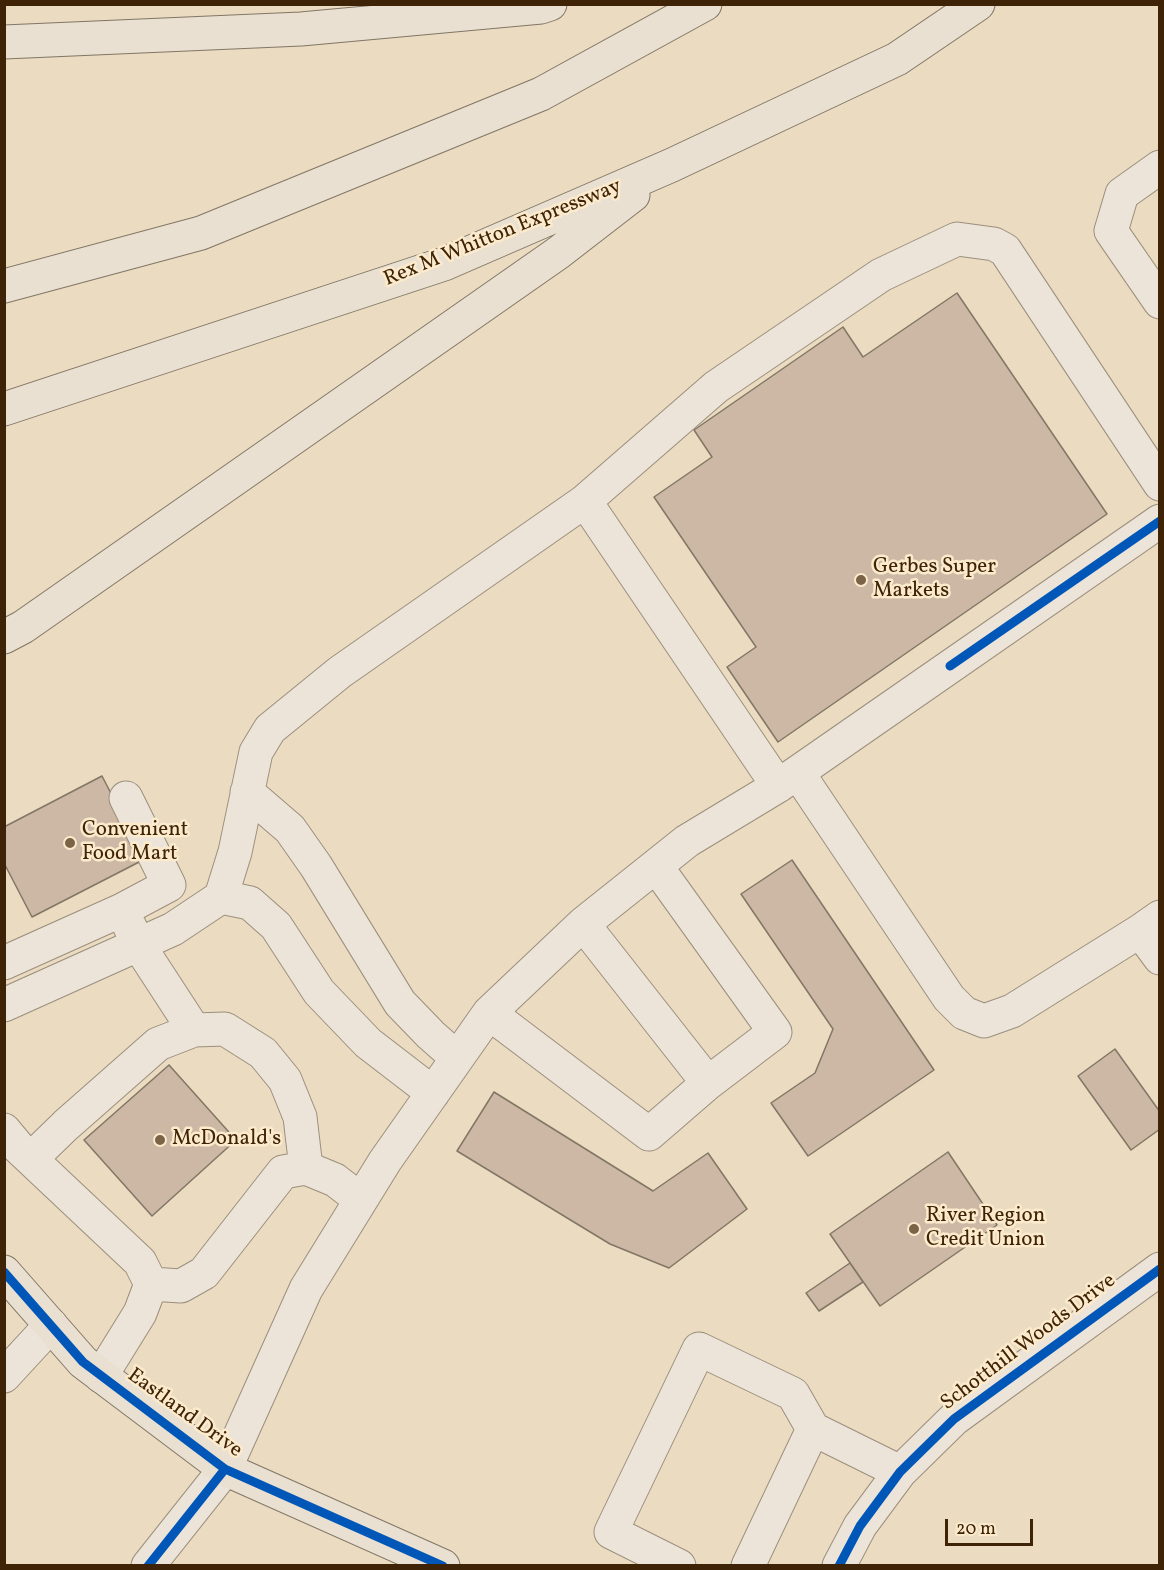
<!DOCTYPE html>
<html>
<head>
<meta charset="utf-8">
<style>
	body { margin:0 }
	#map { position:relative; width:1164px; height:1570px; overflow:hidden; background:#eadbc1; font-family:Vollkorn,serif }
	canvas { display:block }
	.frame { position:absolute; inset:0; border:6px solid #3f2307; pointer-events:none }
	.scale { position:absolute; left:945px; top:1519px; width:88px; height:27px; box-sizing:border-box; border:3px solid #3f2307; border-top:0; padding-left:8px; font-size:18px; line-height:21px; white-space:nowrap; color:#3f2307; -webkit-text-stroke:4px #fceacc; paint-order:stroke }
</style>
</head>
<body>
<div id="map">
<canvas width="1164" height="1570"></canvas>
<div class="frame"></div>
<div class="scale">20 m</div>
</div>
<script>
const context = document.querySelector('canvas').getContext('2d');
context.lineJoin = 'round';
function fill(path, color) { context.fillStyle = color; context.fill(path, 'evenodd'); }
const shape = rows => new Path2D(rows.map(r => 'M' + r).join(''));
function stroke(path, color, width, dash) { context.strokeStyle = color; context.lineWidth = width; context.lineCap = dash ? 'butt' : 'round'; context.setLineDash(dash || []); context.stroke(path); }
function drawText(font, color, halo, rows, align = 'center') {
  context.font = font + ' Vollkorn,serif'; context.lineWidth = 5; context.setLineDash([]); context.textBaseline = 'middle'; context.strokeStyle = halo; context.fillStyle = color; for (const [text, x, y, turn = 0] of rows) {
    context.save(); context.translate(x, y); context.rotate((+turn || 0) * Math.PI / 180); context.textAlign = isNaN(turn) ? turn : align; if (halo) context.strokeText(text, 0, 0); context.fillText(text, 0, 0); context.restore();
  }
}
const building = shape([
	[957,293,1107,514,778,742,727,667,756,647,654,497,712,457,694,430,843,327,863,357,957,293],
	[102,776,145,859,32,917,4,863,4,827,102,776],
	[792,860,934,1070,808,1156,771,1103,815,1073,833,1029,741,894,792,860],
	[1115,1049,1160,1112,1160,1129,1131,1150,1078,1076,1115,1049],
	[169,1065,236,1140,152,1216,84,1140,169,1065],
	[494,1092,653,1191,708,1153,747,1209,669,1268,610,1244,457,1151,494,1092],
	[948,1152,997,1225,880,1306,830,1234,948,1152],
	[850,1263,863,1282,819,1311,806,1293,850,1263]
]);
const minor = shape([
	[1160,167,1122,194,1111,231,1160,302],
	[798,773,949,998,964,1013,984,1021,1012,1011,1140,931,1160,917],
	[778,786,585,501,716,387,881,275,957,239,994,244,1005,250,1160,484],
	[247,792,290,829,316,866,400,1003,431,1035,457,1058],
	[221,897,250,903,276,926,319,992,368,1043,433,1093],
	[122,910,169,885,126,798],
	[583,924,708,1083,775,1032,656,866],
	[1140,931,1160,958],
	[4,963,122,910,138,944,194,1030],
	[4,1005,173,929,221,897,235,852,256,752,270,729,340,672,585,501],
	[489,1013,649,1134,708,1083],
	[4,1130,19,1148,140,1262,151,1284,140,1313,101,1376],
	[31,1159,66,1125,158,1044,194,1030,225,1029,263,1053,285,1080,300,1117,306,1168],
	[151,1284,181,1286,204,1273,283,1172,306,1168,335,1180,361,1200],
	[4,1376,51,1325],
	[148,1566,225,1469,306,1289,385,1161,489,1013,583,924,687,841,778,786,1160,521],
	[679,1566,611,1532,699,1349,793,1394,813,1429,900,1472],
	[748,1566,813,1429],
	[839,1566,860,1526,900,1472,954,1419,1160,1269]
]);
const major = shape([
	[4,1272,83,1362,225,1469,443,1566]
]);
const highway = shape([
	[4,42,301,29,541,7,550,4],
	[4,286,201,233,541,94,705,4],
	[4,409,444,264,672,165,897,59,978,4],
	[4,637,23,627,558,253,633,195]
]);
const cycleway = shape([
	[950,666,1160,521],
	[4,1272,83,1362,225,1469,443,1566],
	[148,1566,225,1469],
	[839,1566,860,1526,900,1472,954,1419,1160,1269]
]);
const markers = [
	[861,580,6,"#7b6348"],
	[70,843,6,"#7b6348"],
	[160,1140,6,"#7b6348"],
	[914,1229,6,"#7b6348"]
];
const streetNames = [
	["Rex M Whitton Expressway",503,234,-22],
	["Schotthill Woods Drive",1029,1343,-37],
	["Eastland Drive",184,1414,36]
];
const poiNames = [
	["Gerbes Super",873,568],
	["Markets",873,592],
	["Convenient",82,831],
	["Food Mart",82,855],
	["McDonald's",172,1140],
	["River Region",926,1217],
	["Credit Union",926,1241]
];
fill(building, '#ccb8a4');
stroke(building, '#827665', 1.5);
stroke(minor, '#9b8f7d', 35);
stroke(major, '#827665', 35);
stroke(highway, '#827665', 35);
stroke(minor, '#ece4d8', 33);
stroke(major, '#e9e0d1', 33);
stroke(highway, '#e9e0d1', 33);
stroke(cycleway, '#0057b8', 9);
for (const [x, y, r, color] of markers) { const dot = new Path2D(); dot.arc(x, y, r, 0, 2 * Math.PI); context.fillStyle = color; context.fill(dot); stroke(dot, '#fceacc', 2); }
drawText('21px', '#3f2307', '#fceacc', streetNames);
drawText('21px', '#3f2307', '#fceacc', poiNames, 'left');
</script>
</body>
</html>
